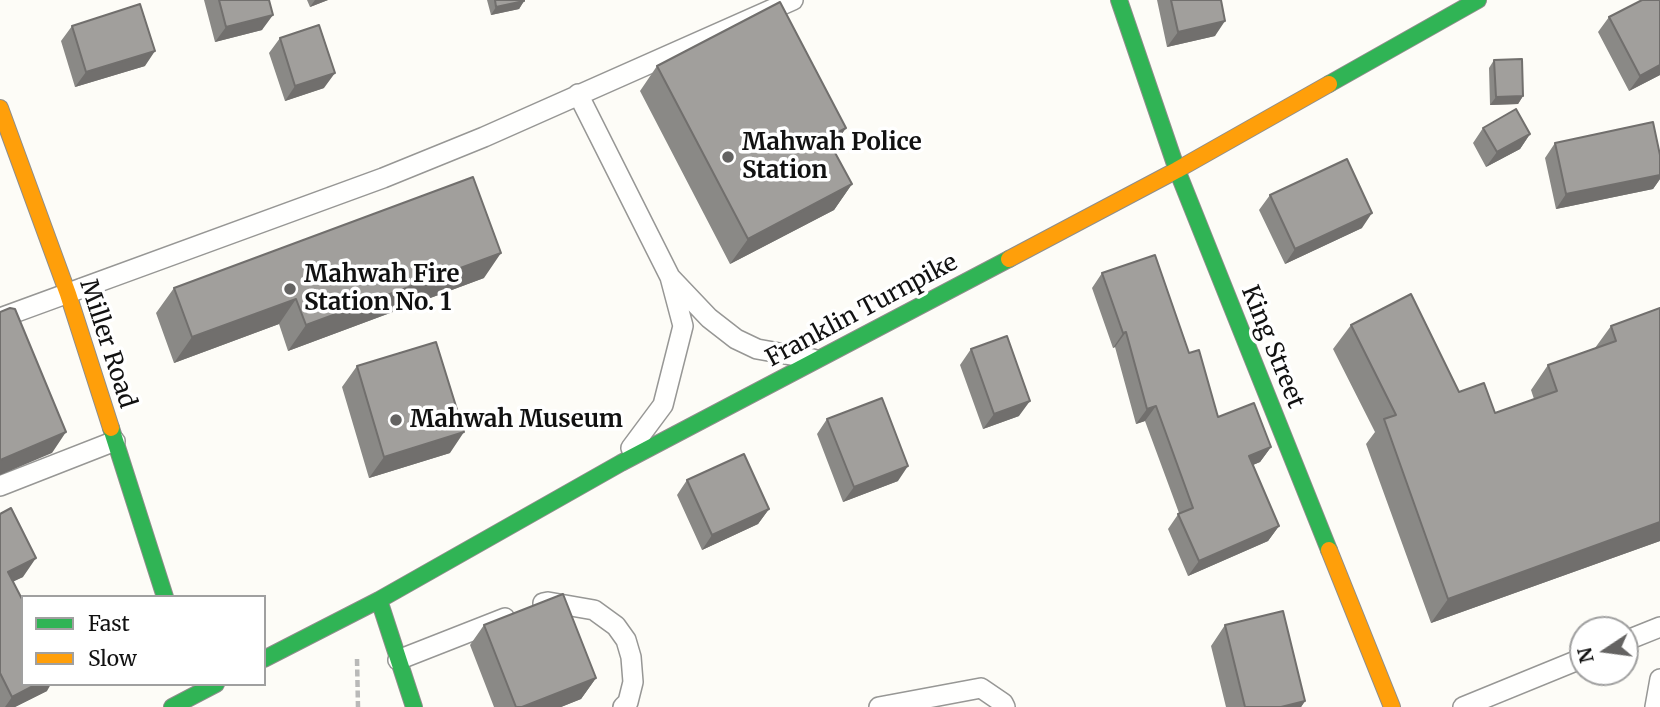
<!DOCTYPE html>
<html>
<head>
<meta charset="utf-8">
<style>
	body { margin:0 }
	#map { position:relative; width:1660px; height:707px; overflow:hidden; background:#fdfcf7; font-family:Merriweather,serif }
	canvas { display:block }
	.legend { position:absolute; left:21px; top:595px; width:245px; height:91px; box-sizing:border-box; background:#fff; border:2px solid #a0a0a0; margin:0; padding:9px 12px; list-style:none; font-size:21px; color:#111 }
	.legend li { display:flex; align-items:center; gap:14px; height:35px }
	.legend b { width:35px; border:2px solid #a0a0a0 }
	.north { position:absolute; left:1569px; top:616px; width:70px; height:70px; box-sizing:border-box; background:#fff; border:2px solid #a0a0a0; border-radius:50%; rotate:257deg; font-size:19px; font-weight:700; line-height:28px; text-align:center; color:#111 }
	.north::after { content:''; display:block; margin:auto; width:24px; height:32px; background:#646362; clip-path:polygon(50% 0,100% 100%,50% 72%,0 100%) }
</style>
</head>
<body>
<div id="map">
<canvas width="1660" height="707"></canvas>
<ul class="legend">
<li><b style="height:9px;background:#30b455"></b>Fast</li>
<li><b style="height:9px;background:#ff9f0a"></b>Slow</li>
</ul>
<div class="north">N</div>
</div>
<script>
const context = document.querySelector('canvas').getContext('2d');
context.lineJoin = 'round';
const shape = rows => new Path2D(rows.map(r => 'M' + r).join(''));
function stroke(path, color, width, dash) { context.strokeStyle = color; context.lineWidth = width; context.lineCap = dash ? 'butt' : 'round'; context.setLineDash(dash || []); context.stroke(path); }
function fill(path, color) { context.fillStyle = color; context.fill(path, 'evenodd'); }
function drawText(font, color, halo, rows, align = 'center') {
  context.font = font + ' Merriweather,serif'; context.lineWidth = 7; context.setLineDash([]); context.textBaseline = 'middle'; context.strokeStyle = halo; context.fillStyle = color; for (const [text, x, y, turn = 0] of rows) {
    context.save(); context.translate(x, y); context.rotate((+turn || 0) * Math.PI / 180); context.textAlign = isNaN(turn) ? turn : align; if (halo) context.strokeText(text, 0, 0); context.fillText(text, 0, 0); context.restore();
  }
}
const path = shape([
	[357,659,358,707]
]);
const lane = shape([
	[578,94,670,277,683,326,663,405,631,448],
	[671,278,709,318,736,339,757,349,813,359],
	[0,318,383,178,484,137,793,0],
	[0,486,115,441],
	[543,603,548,602,594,610,616,626,626,640,631,657,633,682,628,702,623,707],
	[1625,641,1660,627],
	[398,660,505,618],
	[879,707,981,688,1003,703,1005,707],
	[1463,707,1583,658],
	[1655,707,1660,679]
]);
const fast = shape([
	[1119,0,1177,170,1329,550],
	[1329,84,1478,0],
	[111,428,165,597],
	[379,600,414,707],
	[264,659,379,600,621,463,1009,259],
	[172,707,216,684]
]);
const slow = shape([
	[0,108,68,294,111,428],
	[1009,259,1177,170,1329,84],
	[1329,550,1392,707]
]);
const wall = shape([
	[204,0,269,0,262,30,215,42],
	[307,0,328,0,310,7],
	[487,0,524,0,524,1,519,9,491,15],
	[1157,0,1221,0,1215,36,1167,47],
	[1660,0,1660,75,1629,91,1598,32,1609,17],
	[72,26,145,66,75,87,61,41],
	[280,38,324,88,285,101,269,53],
	[1494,60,1523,96,1518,104,1490,105,1489,68],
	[657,66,846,128,832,147,852,184,834,210,730,264,640,91],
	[1483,128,1530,134,1520,149,1486,167,1473,143],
	[1555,143,1660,155,1660,179,1653,189,1556,209,1545,158],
	[1270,195,1362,228,1285,264,1259,210],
	[1102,273,1189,353,1218,417,1271,447,1260,462,1253,465,1279,526,1268,541,1188,576,1168,529,1179,513,1145,421,1136,424,1115,347,1113,348,1092,288],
	[484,278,288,351,279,324,174,363,156,313,174,288],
	[1660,308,1660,541,1431,623,1366,444,1375,432,1333,349,1351,325,1495,413,1534,399,1531,390,1548,365,1595,348,1611,326],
	[971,349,1019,416,983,429,960,365],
	[357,366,450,453,369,478,342,387],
	[827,419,898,481,843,502,817,434],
	[687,480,769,509,758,524,702,550,677,495],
	[0,514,23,577,13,581,47,691,15,707,0,707],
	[484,625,596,678,581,699,561,707,494,707,470,645],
	[1225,625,1305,701,1301,707,1226,707,1211,646]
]);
const shadedWall = shape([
	[315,0,328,0,310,7],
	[524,1,519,9,491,15,496,7],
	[273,15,262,30,215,42,226,27],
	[1225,21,1215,36,1167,47,1178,32],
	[155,51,145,66,75,87,86,72],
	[1660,65,1660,75,1629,91,1640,76],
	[335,73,324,88,285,101,295,86],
	[1523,96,1518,104,1490,105,1496,97],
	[846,128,828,153,827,138],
	[1530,134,1520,149,1486,167,1497,152],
	[1660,175,1660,179,1653,189,1556,209,1566,194],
	[852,184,834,210,730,264,748,239],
	[1372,213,1362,228,1285,264,1295,249],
	[501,253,484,278,288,351,306,325],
	[296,299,279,324,174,363,192,337],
	[1126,332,1115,347,1113,348,1123,333],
	[1030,401,1019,416,983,429,994,414],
	[1156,406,1145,421,1136,424,1147,409],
	[66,432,52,453,0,475,0,460],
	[464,432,450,453,369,478,384,457],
	[1271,447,1260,462,1238,471,1249,456],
	[908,466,898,481,843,502,854,487],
	[769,509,758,524,702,550,712,535],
	[1660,522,1660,541,1431,623,1448,599],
	[1279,526,1268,541,1188,576,1199,561],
	[36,558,23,577,0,588,8,572],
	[596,678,581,699,561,707,522,707],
	[37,684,51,684,47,691,15,707,5,707,12,697],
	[1305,701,1301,707,1281,707]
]);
const building = shape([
	[219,0,269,0,273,15,226,27,219,0],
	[495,0,524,0,524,1,496,7,495,0],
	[1171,0,1221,0,1225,21,1178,32,1171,0],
	[1642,0,1660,0,1660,65,1640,76,1609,17,1642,0],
	[780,2,846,128,827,138,852,184,748,239,657,66,780,2],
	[140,4,155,51,86,72,72,26,140,4],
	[319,25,335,73,295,86,280,38,319,25],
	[1522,59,1523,96,1496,97,1494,60,1522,59],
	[1516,109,1530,134,1497,152,1483,128,1516,109],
	[1653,122,1660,155,1660,175,1566,194,1555,143,1653,122],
	[1347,159,1372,213,1295,249,1270,195,1347,159],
	[473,177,501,253,306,325,296,299,192,337,174,288,473,177],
	[1155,255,1189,353,1199,350,1218,417,1254,403,1271,447,1249,456,1279,526,1199,561,1178,514,1193,508,1156,406,1147,409,1126,332,1123,333,1102,273,1155,255],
	[1411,294,1459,392,1484,383,1495,413,1557,391,1548,365,1616,341,1611,326,1660,308,1660,522,1448,599,1384,419,1396,415,1351,325,1411,294],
	[10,308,15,309,66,432,0,460,0,312,10,308],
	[1007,336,1030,401,994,414,971,349,1007,336],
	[436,342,464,432,384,457,357,366,436,342],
	[882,398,908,466,854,487,827,419,882,398],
	[744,454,769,509,712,535,687,480,744,454],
	[11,508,36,558,8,572,23,601,23,684,37,684,12,697,0,673,0,514,11,508],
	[563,594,596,678,522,707,516,707,484,625,563,594],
	[1283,611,1305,701,1281,707,1245,707,1225,625,1283,611]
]);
const markers = [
	[728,157,7,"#646362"],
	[290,289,7,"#646362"],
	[396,420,7,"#646362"]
];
const poiNames = [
	["Mahwah Police",742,143],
	["Station",742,171],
	["Mahwah Fire",304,275],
	["Station No. 1",304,303],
	["Mahwah Museum",410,420]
];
const streetNames = [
	["Franklin Turnpike",862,311,-28],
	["Miller Road",107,344,72],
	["King Street",1272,347,68]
];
stroke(lane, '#979795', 22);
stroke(fast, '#8e8d8b', 18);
stroke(slow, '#8e8d8b', 18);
stroke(path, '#b9b9b8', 4.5, [7, 3.5]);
stroke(lane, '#fffffe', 19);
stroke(fast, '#30b455', 16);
stroke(slow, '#ff9f0a', 16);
fill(wall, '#8a8986');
fill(shadedWall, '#716f6d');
fill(building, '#a19f9c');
stroke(building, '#716f6d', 2);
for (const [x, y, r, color] of markers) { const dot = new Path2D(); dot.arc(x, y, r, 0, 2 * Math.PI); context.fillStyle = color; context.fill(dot); stroke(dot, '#fff', 2.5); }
drawText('bold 24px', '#111', '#fff', poiNames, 'left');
drawText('24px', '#111', '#fff', streetNames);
</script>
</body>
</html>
